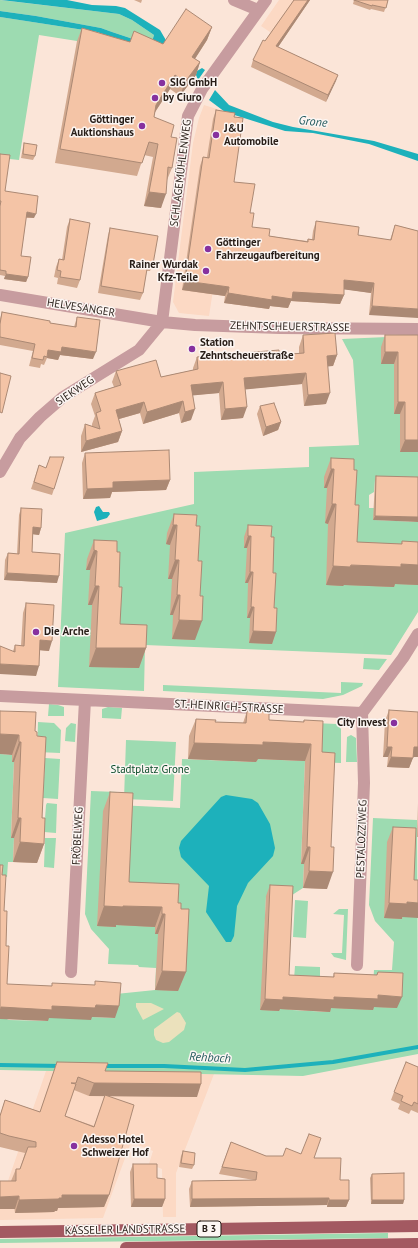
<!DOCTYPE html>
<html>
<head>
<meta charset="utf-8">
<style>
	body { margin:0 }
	canvas { display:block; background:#fbe5d8 }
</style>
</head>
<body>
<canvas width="418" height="1248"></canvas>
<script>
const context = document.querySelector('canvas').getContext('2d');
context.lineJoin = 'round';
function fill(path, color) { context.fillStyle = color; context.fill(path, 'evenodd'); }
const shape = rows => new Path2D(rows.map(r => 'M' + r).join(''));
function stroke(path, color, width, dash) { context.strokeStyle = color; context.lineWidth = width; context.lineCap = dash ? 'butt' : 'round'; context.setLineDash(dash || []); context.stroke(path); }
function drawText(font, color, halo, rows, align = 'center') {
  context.font = font + ' "PT Sans",sans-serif'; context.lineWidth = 3; context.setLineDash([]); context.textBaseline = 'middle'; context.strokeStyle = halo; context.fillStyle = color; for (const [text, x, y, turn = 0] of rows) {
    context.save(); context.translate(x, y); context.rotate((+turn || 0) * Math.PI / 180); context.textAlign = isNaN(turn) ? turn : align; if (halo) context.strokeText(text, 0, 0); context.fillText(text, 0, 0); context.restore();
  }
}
const built = shape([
	[279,0,310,0,282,40,261,26],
	[204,105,233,114,217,264,209,316,179,313,173,302,193,143,199,118],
	[46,1071,214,1074,176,1173,176,1217,163,1217,162,1169,149,1164,153,1151,131,1142,103,1218,0,1220,0,1204]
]);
const green = shape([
	[0,0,119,14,132,20,154,35,151,45,112,32,101,28,36,16,0,11],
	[0,17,97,32,130,44,77,41,39,35,19,160,0,158],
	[387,337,418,337,418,482,375,480,374,492,369,495,369,508,374,508,374,520,418,522,418,612,391,655,145,645,144,691,58,687,65,533,194,504,194,472,309,467,309,447,359,445,353,360,342,339],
	[364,658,387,659,379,670,363,669],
	[341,682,363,683,362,686,343,695,323,699,163,691,163,685,341,693],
	[49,704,58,705,64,707,64,716,48,716],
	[108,707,122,708,121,719,102,718,102,709],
	[269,721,337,724,341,729,341,763,316,762],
	[38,722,54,723,61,730,60,753,37,752],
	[71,723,76,724,75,742,65,741,66,728],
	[351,735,356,738,357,762,346,762,347,737],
	[126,740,176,742,173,801,124,799],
	[0,754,12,755,12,761,14,762,11,837,14,838,13,862,8,862,7,877,0,876],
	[45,758,60,759,58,799,43,798],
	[182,759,256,762,257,759,305,761,301,863,304,864,303,888,289,897,266,896,261,1010,279,1006,292,1010,329,1012,330,1008,373,984,374,970,392,970,394,942,375,921,369,905,373,818,417,820,418,1054,303,1076,0,1070,0,1016,9,1020,47,1021,48,1018,91,1017,115,1018,116,994,155,990,156,968,139,967,138,965,108,964,109,949,91,929,85,914,91,791,117,792,117,805,180,808],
	[47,803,57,804,56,833,44,832,46,805],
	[45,838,56,838,54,868,44,867],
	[295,900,308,901,306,938,293,937],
	[339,909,348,909,346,960,334,957,331,953,342,953,344,915,333,914],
	[295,966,320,967,320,981,294,979],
	[388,1233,388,1238,0,1243,0,1239]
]);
const sand = shape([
	[136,1003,151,1003,164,1009,143,1020,136,1007],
	[177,1012,180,1013,186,1023,184,1030,169,1042,163,1043,156,1040,154,1035,154,1029]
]);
const water = shape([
	[1,0,67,0,92,5,116,6,125,8,160,30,167,42,197,71,202,68,205,70,198,80,196,75,130,44,97,32,0,17,0,11,36,16,101,28,112,32,151,45,154,35,132,20,119,14],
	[215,90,229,105,273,122,293,127,374,141,418,154,418,161,369,144,313,133,285,131,225,112,209,100],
	[99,506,103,512,109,512,110,514,107,518,97,521,94,512,96,507],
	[226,795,252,799,258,803,270,824,275,848,273,856,248,883,237,906,234,936,231,942,226,942,206,912,209,886,181,857,179,848,181,841,221,797]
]);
const stream = shape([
	[0,1065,62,1066],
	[102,1066,164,1066,245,1070,333,1062,418,1047]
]);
const street = shape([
	[234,0,258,10],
	[0,295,162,322,195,325,280,328,418,329],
	[162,322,188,116,202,89,266,0],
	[0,472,20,438,40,417,63,397,139,350,162,322],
	[0,696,362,713,403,658,418,634],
	[357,965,364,783,362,713],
	[71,972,85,700]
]);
const primary = shape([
	[0,1232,418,1226],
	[126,1248,418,1244]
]);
const wall = shape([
	[134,0,142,0,141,3],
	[294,0,310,0,278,47,338,75,326,102,251,67,253,60,265,41],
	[354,0,388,0,384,12,371,9,370,10,353,4],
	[212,27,207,40,195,59,200,62,196,75,180,96,170,89,154,114,154,117,171,137,172,168,167,180,161,208,144,206,153,157,144,155,137,176,55,163,77,41,82,28,130,42,163,44],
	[216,110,234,117,234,182,250,213,252,227,269,236,307,241,308,239,312,239,313,231,316,221,358,235,390,240,395,225,418,231,369,315,371,293,344,289,344,295,340,304,291,301,288,308,270,306,269,309,224,303,225,296,182,290,200,166,203,157,207,157,213,119],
	[24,143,35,156,33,160,21,158,23,147],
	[0,154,5,191,34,218,26,218,21,256,28,277,26,282,4,279,5,276,0,275],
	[70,219,80,280,77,288,57,284,58,278,54,277,56,267,59,259,62,260,67,227],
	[110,228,153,264,150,271,146,271,143,293,140,300,98,293,108,235],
	[2,312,50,323,74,327,77,317,93,359,60,355,58,360,47,358,44,365,41,364,40,368,29,366,33,351,0,345,0,319],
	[303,335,337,355,333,366,328,366,326,404,304,406,302,384,245,389,243,418,221,420,219,393,193,395,191,420,181,423,179,413,143,424,140,413,119,419,122,431,118,442,81,452,81,436,85,424,92,426,92,424,95,416,91,404,95,393,114,387,112,382,116,371,161,377,193,370,193,368,197,357,279,355,299,353,299,347],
	[385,335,418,335,418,452,400,452,400,414,394,414,394,364,381,364,381,347],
	[260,406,281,422,278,430,263,436,257,414],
	[85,453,170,480,166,490,112,492,110,498,83,499,82,463],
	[331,458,354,470,357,542,401,544,402,541,418,542,418,585,395,584,394,587,344,585,343,586,326,585,328,524,325,523,327,488,324,488,324,477],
	[39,465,54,489,52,495,31,489],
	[376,476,418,477,373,520,375,480],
	[21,508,41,528,39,535,33,534,32,552,57,583,4,580,5,560,8,553,17,554,19,515],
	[174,514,196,526,195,640,172,639,173,615,170,615,172,579,168,579,170,545,166,544,167,533],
	[248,525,271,537,274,608,276,632,272,644,249,643,250,618,247,618,248,583,245,583,247,548,244,548,244,537],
	[94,540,117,552,120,624,146,648,139,668,89,667,92,605,88,605,90,570,86,570,87,559],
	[26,603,49,651,40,650,36,676,13,651,15,645,21,646,23,613],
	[389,710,413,757,409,768,387,767,388,757,383,757,385,721],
	[0,711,35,731,37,736,44,844,37,863,13,862,14,838,11,838,14,762,12,762,12,755],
	[247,711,269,720,303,722,304,720,322,752,327,889,303,888,304,864,301,864,305,761,258,759,256,762,188,759,189,736,196,719,215,722,243,723],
	[110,792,129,882,178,903,181,909,186,972,178,991,155,990,158,934,155,934,155,927,116,925,116,927,97,926,103,811],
	[418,803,418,837,417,837],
	[393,827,414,880,402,919,384,918,387,842],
	[270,885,289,975,333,977,334,973,376,975,378,972,397,1008,374,1007,373,1010,331,1008,330,1012,280,1009,279,1011,260,1010,266,896],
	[57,1062,105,1071,197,1097,108,1096,109,1195,104,1207,58,1208,57,1211,55,1211,54,1212,15,1213,11,1181,16,1169,20,1169,25,1153,0,1147,0,1115,5,1100,40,1112],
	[74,1090,89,1096,105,1096,94,1126,65,1116],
	[418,1067,418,1113,411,1110,409,1114,398,1109,400,1104,391,1100,394,1092],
	[231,1142,266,1156,314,1158,340,1180,349,1200,346,1207,327,1207,327,1205,190,1207,189,1189,192,1181,254,1180,219,1174],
	[183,1151,194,1165,192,1169,179,1167,181,1156],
	[133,1164,157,1178,165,1199,162,1207,131,1207,130,1172],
	[372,1174,404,1200,403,1204,371,1204,370,1178]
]);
const shadedWall = shape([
	[308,0,310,0,274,53,276,46],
	[212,27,207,40,187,71,192,57],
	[200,62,196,75,180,96,185,82],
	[175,75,170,89,151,118,156,105],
	[338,75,336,81,326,102,328,95],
	[149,192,166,194,161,208,144,206],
	[27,212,36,214,34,218,25,217],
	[6,274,28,277,26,282,4,279],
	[344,280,374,283,371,293,341,289],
	[185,281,229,287,225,296,182,290],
	[293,292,344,295,340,304,291,301,288,308,270,306,269,309,224,303,228,293,272,296],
	[372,306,418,309,418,318,369,315],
	[62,347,96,352,93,359,60,355,58,360,47,358,48,350],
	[385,352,398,352,394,364,381,364],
	[337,355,333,366,322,367,327,356],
	[306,373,302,384,240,390,244,378],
	[223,382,219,393,187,396,191,385],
	[330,393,326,404,304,406,308,395],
	[183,401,179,413,143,424,147,412],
	[144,402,140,413,112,421,116,410],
	[398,402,405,402,400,414,394,414],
	[247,407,243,418,221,420,225,409],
	[195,409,191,420,181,423,185,412],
	[281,422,278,430,263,436,266,427],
	[122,431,118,442,81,452,86,441],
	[405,440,418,440,418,452,400,452],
	[331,469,334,469,327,488,324,488],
	[170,480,166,490,112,492,110,498,83,499,87,489,113,482],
	[332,504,336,504,328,524,325,523],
	[375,516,418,517,418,522,373,520],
	[173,525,177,525,170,545,166,544],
	[33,527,41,528,39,535,31,534],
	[248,536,251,536,247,548,244,548],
	[94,550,97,551,90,570,86,570],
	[175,560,179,560,172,579,168,579],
	[401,564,418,565,418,585,395,584,394,587,344,585,343,586,326,585,333,566],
	[250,572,253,572,248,583,245,583],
	[7,573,59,576,57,583,4,580],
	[95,586,99,586,92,605,88,605],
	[177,595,180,595,173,615,170,615],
	[251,607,254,607,250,618,247,618],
	[179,620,202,621,195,640,172,639],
	[253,631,276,632,272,644,249,643],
	[40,640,52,641,49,651,37,650],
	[96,648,146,648,139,668,89,667],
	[0,664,39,666,36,676,0,674],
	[0,734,19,735,12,755,0,754],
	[19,742,21,742,14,762,12,762],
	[263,742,311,744,305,761,258,759,256,762,188,759,194,743],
	[387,747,392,747,388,757,383,757],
	[414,747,418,747,418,757,410,757],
	[391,757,413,758,409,768,387,767],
	[18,818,21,818,14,838,11,838],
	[20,842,44,844,37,863,13,862],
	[307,847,310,847,304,864,301,864],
	[309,871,333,872,327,889,303,888],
	[407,902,418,903,418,918,402,917,402,919,384,918,389,903],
	[104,906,123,906,162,907,155,927,116,925,116,927,97,926],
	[162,914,165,914,158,934,155,934],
	[162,971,186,972,178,991,155,990],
	[378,995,402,997,397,1008,374,1007,373,1010,331,1008,330,1012,280,1009,279,1011,260,1010,265,999,283,997],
	[96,1005,119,1006,115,1018,92,1017,91,1020,49,1018,48,1021,0,1019,0,1009,1,1007],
	[94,1083,201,1084,197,1097,89,1096],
	[62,1195,109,1195,104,1207,58,1208,57,1211,55,1211,54,1212,15,1213,19,1200,59,1198],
	[19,1196,15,1209,0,1209,0,1197],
	[329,1198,327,1205,190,1207,192,1199],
	[134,1199,165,1199,162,1207,131,1207],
	[329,1200,349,1200,346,1207,327,1207],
	[372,1200,404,1200,403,1204,371,1204]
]);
const building = shape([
	[294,0,308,0,276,46,338,75,328,95,253,60,263,40,265,41,294,0],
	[354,0,388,0,386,8,372,5,372,6,354,0],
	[186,9,212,27,192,57,200,62,185,82,175,75,156,105,154,117,174,125,171,137,177,138,172,168,168,167,166,194,149,192,158,144,149,142,142,163,60,149,82,28,130,42,134,31,163,44,186,9],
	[216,110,235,113,234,117,243,118,234,182,255,184,250,213,254,213,252,227,270,229,269,236,308,242,308,239,314,240,316,221,359,227,358,235,391,240,395,225,418,231,418,309,372,306,374,283,344,280,344,295,293,292,292,299,272,296,272,300,228,293,229,287,185,281,203,157,209,158,216,110],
	[24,143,37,145,35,156,23,154,24,143],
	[0,154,10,155,5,191,38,196,36,214,27,212,21,256,31,257,28,277,6,274,6,271,0,270,0,206,1,201,0,201,0,154],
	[70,219,90,223,80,280,60,277,61,271,57,270,59,259,64,260,70,219],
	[110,228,158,236,153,264,148,263,143,293,101,286,110,228],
	[2,312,50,321,50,323,76,327,77,317,100,320,96,352,62,347,61,352,48,350,47,357,44,356,43,360,32,358,35,344,0,337,0,324,2,312],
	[335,333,337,355,327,356,330,393,308,395,306,373,244,378,247,407,225,409,223,382,191,385,195,409,185,412,183,401,147,412,144,402,116,410,122,431,86,441,85,424,100,429,96,413,101,411,95,393,121,385,116,371,156,360,161,377,198,369,197,357,279,350,279,355,304,353,303,335,335,333],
	[385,335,418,335,418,440,405,440,405,402,398,402,398,352,385,352,385,335],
	[0,373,11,376,2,413,0,412,0,373],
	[274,403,281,422,266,427,260,406,274,403],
	[169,450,170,480,113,482,113,488,87,489,85,453,169,450],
	[50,457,64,457,54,489,34,482,39,465,46,468,50,457],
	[331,458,354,459,354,470,357,470,355,505,359,505,357,542,402,544,402,541,418,542,418,565,401,564,401,567,351,565,350,567,333,566,336,504,332,504,334,469,331,469,331,458],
	[376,476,418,477,418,517,375,516,376,476],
	[21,508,42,509,41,528,33,527,32,552,60,554,59,576,7,573,8,553,19,554,21,508],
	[174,514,197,515,196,526,200,526,198,561,202,561,200,596,203,596,202,621,179,620,180,595,177,595,179,560,175,560,177,525,173,525,174,514],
	[248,525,272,526,271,537,274,537,273,573,276,573,274,608,277,608,276,632,253,631,254,607,251,607,253,572,250,572,251,536,248,536,248,525],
	[94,540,117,541,117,552,120,552,119,587,122,587,120,624,147,625,146,648,96,648,99,586,95,586,97,551,94,550,94,540],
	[26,603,54,605,52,641,40,640,39,666,0,664,0,665,0,646,15,652,15,645,24,646,26,603],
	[389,710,418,712,418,747,414,747,413,758,391,757,392,747,387,747,389,710],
	[0,711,36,712,35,731,37,732,37,736,46,737,42,818,45,818,44,844,20,842,21,818,18,818,21,742,19,742,19,735,0,734,0,711],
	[247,711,269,712,269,720,304,722,304,720,323,721,322,752,335,753,331,847,334,847,333,872,309,871,310,847,307,847,311,744,263,742,263,745,194,743,196,719,216,720,215,722,246,723,247,711],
	[110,792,133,793,129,882,179,884,178,903,181,903,181,909,189,909,186,972,162,971,165,914,162,914,162,907,123,906,123,907,104,906,110,792],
	[393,827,416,828,414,880,418,880,418,903,407,902,407,904,389,903,393,827],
	[0,865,3,865,2,875,6,875,4,911,7,911,6,946,9,946,7,984,52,986,52,983,95,985,95,981,121,983,119,1006,96,1005,95,1008,52,1006,52,1010,1,1007,1,1009,0,1009,0,865],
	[270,885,293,886,289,975,334,977,334,973,377,975,378,972,403,973,402,997,378,995,378,999,334,997,334,1000,283,997,283,1000,265,999,270,885],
	[57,1062,108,1063,105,1071,201,1072,201,1084,94,1083,78,1077,76,1083,71,1083,76,1084,65,1116,94,1127,105,1095,134,1105,109,1195,62,1195,62,1198,59,1198,59,1199,19,1200,19,1196,0,1197,0,1181,16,1181,16,1169,20,1169,28,1147,36,1147,36,1142,9,1136,0,1133,0,1116,5,1100,40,1112,57,1062],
	[406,1062,418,1067,418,1104,414,1102,412,1106,401,1101,403,1096,394,1092,406,1062],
	[309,1134,321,1138,314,1158,341,1158,340,1180,349,1180,349,1200,329,1200,329,1198,192,1199,192,1181,256,1180,257,1172,222,1167,231,1142,266,1156,283,1156,286,1148,301,1154,309,1134],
	[183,1151,195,1153,194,1165,181,1163,183,1151],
	[133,1164,157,1164,157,1178,165,1179,165,1199,134,1199,133,1164],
	[404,1173,404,1200,372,1200,372,1174,404,1173]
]);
const markers = [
	[162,83,4,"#86319f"],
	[155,98,4,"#86319f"],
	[142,126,4,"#86319f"],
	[216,135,4,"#86319f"],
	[208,249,4,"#86319f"],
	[206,271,4,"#86319f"],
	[192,349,4,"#86319f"],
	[36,632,4,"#86319f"],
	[394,723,4,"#86319f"],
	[74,1146,4,"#86319f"]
];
const shields = [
	[209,1229,24]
];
const shieldNames = [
	["B 3",209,1229]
];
const poiNames = [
	["SIG GmbH",170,83],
	["by Ciuro",163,98],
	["Göttinger",134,120,"right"],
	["Auktionshaus",134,133,"right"],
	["J&U",224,129],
	["Automobile",224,142],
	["Göttinger",216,243],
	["Fahrzeugaufbereitung",216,256],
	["Rainer Wurdak",198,265,"right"],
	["Kfz-Teile",198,278,"right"],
	["Station",200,343],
	["Zehntscheuerstraße",200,356],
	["Die Arche",44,632],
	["City Invest",386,723,"right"],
	["Adesso Hotel",82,1140],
	["Schweizer Hof",82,1153]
];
const streetNames = [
	["SCHLAGEMÜHLENWEG",181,173,-83],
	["HELVESANGER",81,308,9],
	["ZEHNTSCHEUERSTRASSE",290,327,1],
	["SIEKWEG",75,391,-34],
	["ST.-HEINRICH-STRASSE",229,707,3],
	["FRÖBELWEG",78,836,-87],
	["PESTALOZZIWEG",362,839,-88],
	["KASSELER LANDSTRASSE",125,1230,-1]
];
const parkNames = [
	["Stadtplatz Grone",150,770]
];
const waterNames = [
	["Grone",313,122,6],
	["Rehbach",210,1058,3]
];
fill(built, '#fcd9c4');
fill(green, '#9ddbb1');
fill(sand, '#ebe1bc');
fill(water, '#1db1bb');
stroke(stream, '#1db1bb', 4);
stroke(street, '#c79c9f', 12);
stroke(primary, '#a35961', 12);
fill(wall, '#d2a98f');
fill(shadedWall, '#ab8974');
fill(building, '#f4c4a6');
stroke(building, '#ab8974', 1);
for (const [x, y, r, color] of markers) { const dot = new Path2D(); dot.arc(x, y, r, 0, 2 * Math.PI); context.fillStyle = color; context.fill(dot); stroke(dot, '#fcf6f3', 1.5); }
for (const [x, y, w] of shields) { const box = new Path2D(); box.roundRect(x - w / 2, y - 8, w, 16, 3); context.fillStyle = '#fcf6f3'; context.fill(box); stroke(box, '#271d17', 1); }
drawText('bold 10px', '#271d17', null, shieldNames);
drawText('bold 11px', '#271d17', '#fcf6f3', poiNames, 'left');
drawText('11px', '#271d17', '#fcf6f3', streetNames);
drawText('11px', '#0e4e2c', '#fcf6f3', parkNames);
drawText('italic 12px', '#235a5e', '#fcf6f3', waterNames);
</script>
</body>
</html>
